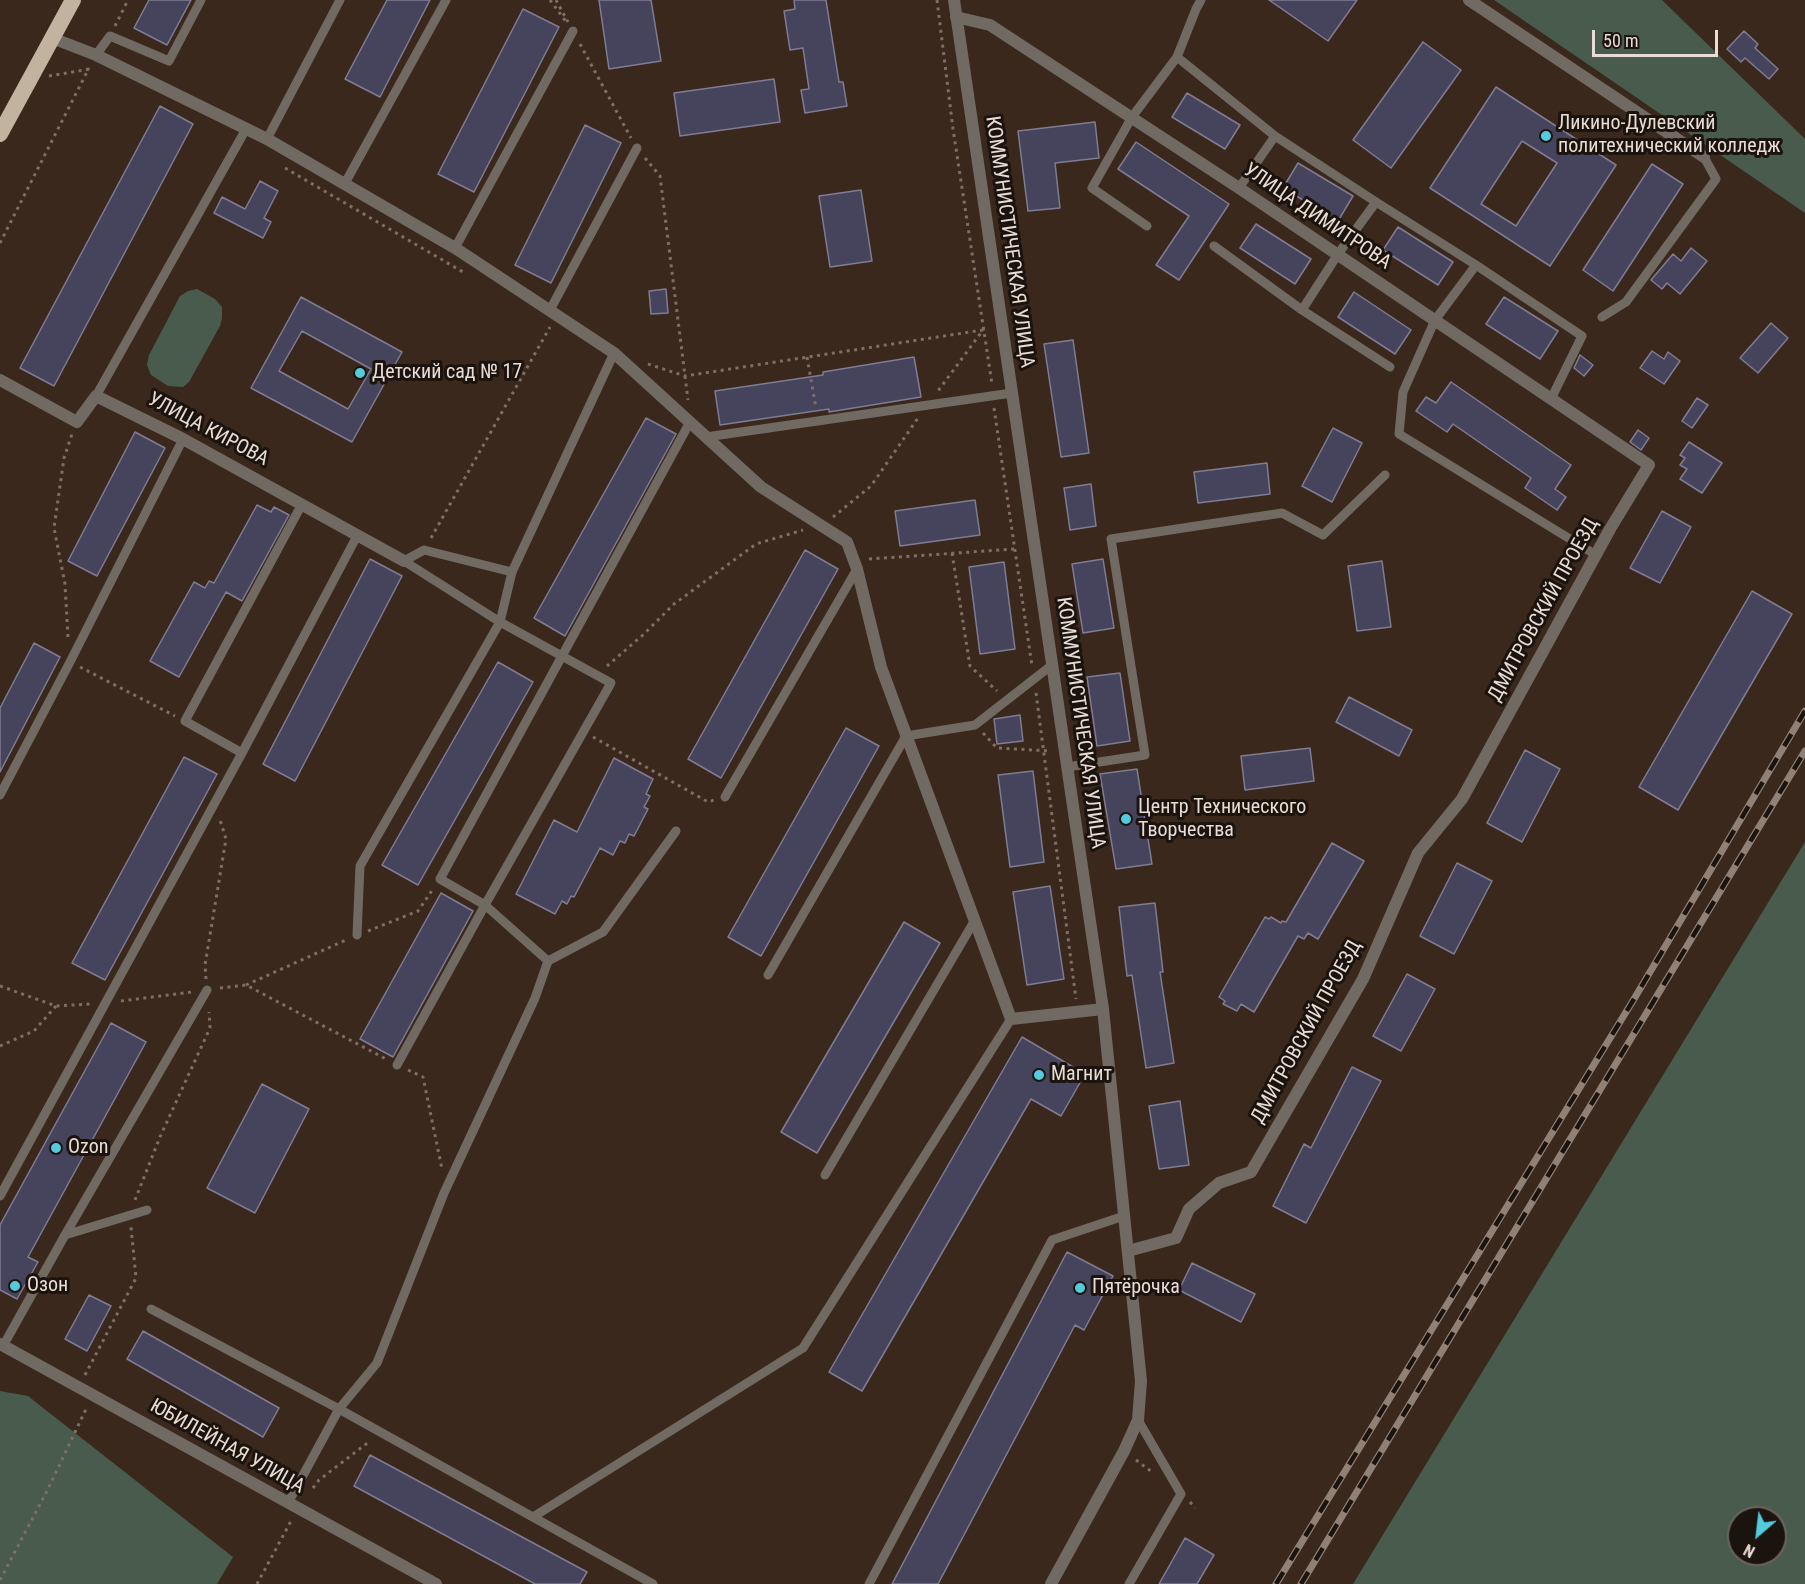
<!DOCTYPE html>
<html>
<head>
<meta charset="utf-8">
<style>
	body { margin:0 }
	#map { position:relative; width:1805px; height:1584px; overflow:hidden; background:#3a281c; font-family:"Roboto Condensed",sans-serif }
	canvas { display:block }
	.north { position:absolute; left:1727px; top:1506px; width:60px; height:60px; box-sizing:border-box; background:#1b130d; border:2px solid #6d635d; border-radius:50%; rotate:208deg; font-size:16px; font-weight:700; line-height:24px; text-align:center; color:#e9dcd4 }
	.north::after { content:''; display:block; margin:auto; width:21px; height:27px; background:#54cadd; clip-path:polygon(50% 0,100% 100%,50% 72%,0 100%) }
	.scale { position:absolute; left:1592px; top:30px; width:126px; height:27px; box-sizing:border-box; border:3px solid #e9dcd4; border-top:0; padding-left:8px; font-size:18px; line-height:21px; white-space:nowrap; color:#e9dcd4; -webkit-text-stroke:4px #1b130d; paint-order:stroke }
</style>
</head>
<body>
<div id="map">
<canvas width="1805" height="1584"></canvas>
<div class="north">N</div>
<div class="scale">50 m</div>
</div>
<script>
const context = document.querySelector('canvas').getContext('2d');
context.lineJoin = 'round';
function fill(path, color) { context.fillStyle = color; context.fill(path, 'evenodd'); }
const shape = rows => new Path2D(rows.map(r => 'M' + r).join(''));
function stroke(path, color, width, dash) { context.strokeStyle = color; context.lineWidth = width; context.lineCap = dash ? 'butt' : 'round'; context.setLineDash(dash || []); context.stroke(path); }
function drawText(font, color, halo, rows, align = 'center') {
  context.font = font + ' "Roboto Condensed",sans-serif'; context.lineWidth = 6; context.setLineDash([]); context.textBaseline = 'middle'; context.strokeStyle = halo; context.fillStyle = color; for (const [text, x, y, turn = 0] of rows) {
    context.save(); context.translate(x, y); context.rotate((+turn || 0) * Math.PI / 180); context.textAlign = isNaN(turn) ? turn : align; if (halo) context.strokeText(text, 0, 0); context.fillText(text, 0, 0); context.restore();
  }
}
const green = shape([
	[1494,0,1662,0,1805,139,1805,213],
	[197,289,215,299,222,307,222,318,220,326,189,382,183,387,168,386,151,375,147,365,149,355,180,296,188,291],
	[1805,842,1805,1584,1353,1584],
	[1739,1518,1775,1518,1775,1554,1739,1554],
	[0,1391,28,1396,233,1557,217,1584,0,1584]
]);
const building = shape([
	[149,0,191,0,167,45,134,28,149,0],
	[387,0,430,0,380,97,345,79,387,0],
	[599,0,651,0,661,61,609,69,599,0],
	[794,0,826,0,839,82,843,82,847,106,805,113,801,90,809,89,803,48,790,50,784,11,795,9,794,0],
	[1269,0,1357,0,1328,41,1269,0],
	[523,9,559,27,474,192,438,174,523,9],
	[1744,31,1758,44,1755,48,1778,69,1769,79,1745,58,1741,62,1727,49,1744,31],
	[1423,42,1461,70,1391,168,1353,140,1423,42],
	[774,79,780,122,680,136,674,93,774,79],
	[1496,87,1616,165,1550,266,1430,188,1496,87],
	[1522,141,1557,163,1516,226,1481,204,1522,141],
	[1187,93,1240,125,1225,149,1172,117,1187,93],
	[160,106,193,124,54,386,20,368,160,106],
	[1095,122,1099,158,1055,163,1060,208,1028,211,1018,131,1095,122],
	[585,125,621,143,551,283,515,265,585,125],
	[1136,142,1229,204,1179,280,1156,265,1189,216,1118,169,1136,142],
	[1298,163,1353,196,1338,221,1283,188,1298,163],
	[1652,164,1683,184,1613,291,1583,270,1652,164],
	[260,181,278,191,264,218,271,222,263,238,214,213,222,197,245,209,260,181],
	[861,190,872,261,830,267,819,196,861,190],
	[1256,224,1311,259,1295,284,1240,248,1256,224],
	[1398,227,1453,262,1438,285,1383,250,1398,227],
	[1691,248,1707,261,1680,294,1667,283,1662,289,1651,280,1673,254,1681,261,1691,248],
	[666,289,668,313,651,314,649,291,666,289],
	[1354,292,1411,330,1395,354,1338,317,1354,292],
	[301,297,402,352,352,442,251,388,301,297],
	[302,331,371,369,348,409,279,371,302,331],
	[1504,297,1558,331,1540,359,1486,324,1504,297],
	[1771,323,1788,338,1758,373,1740,358,1771,323],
	[1073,340,1089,453,1061,457,1044,344,1073,340],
	[1652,351,1664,359,1668,352,1680,361,1664,384,1640,368,1652,351],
	[1580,355,1593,365,1584,376,1574,368,1580,355],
	[914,357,921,397,829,412,829,409,720,425,715,391,823,375,823,372,914,357],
	[1451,382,1571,465,1555,489,1566,497,1557,510,1525,488,1531,478,1453,424,1447,432,1416,411,1426,397,1436,403,1451,382],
	[1697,398,1708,405,1692,428,1682,421,1697,398],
	[646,418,676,434,565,636,534,618,646,418],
	[1333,428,1362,443,1332,502,1302,486,1333,428],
	[1638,430,1649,438,1641,450,1630,442,1638,430],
	[135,432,165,448,97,576,68,561,135,432],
	[1689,442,1722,463,1702,493,1680,479,1687,469,1680,465,1685,458,1680,455,1689,442],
	[1267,463,1270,494,1198,503,1194,472,1267,463],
	[1091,484,1096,526,1070,530,1064,488,1091,484],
	[975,500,980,535,900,546,895,511,975,500],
	[257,505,271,512,274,507,289,515,242,601,226,592,179,677,150,661,194,582,205,588,209,581,214,583,257,505],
	[1662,511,1691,527,1660,583,1630,568,1662,511],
	[805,550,838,569,721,778,688,759,805,550],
	[370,559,402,576,295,781,263,764,370,559],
	[1103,559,1114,628,1083,633,1072,564,1103,559],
	[1382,561,1391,627,1357,631,1348,566,1382,561],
	[1004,562,1015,649,980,654,969,567,1004,562],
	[1752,591,1792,614,1678,810,1639,787,1752,591],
	[34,643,60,657,0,772,0,708,34,643],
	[498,662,533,682,418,885,382,865,498,662],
	[1120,673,1130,741,1097,746,1087,677,1120,673],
	[1349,697,1412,730,1399,756,1336,722,1349,697],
	[1020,715,1023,741,997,744,994,719,1020,715],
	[846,728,879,746,761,956,728,937,846,728],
	[1310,748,1314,781,1245,790,1241,756,1310,748],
	[1525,750,1560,769,1522,842,1487,823,1525,750],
	[184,757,217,774,105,980,72,963,184,757],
	[614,758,653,779,646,794,650,796,644,807,648,809,634,836,629,834,625,843,620,841,613,855,600,848,574,897,571,896,567,904,562,901,555,914,516,894,554,820,577,832,614,758],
	[1137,769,1152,864,1116,869,1100,774,1137,769],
	[1033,771,1044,862,1010,867,998,775,1033,771],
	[1332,843,1364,861,1318,939,1308,933,1304,939,1298,936,1254,1012,1241,1004,1237,1011,1223,1004,1225,1001,1219,997,1265,917,1269,919,1271,917,1281,923,1282,921,1286,922,1332,843],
	[1457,863,1492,881,1454,954,1420,936,1457,863],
	[1050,886,1064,979,1027,985,1013,892,1050,886],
	[441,893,473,911,393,1057,360,1039,441,893],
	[1155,903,1163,972,1160,972,1174,1063,1146,1068,1132,975,1127,976,1119,907,1155,903],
	[904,922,940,943,817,1153,781,1132,904,922],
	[1407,974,1435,989,1401,1051,1373,1036,1407,974],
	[111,1023,146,1042,28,1257,38,1262,17,1299,0,1290,0,1225,111,1023],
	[1022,1037,1085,1074,1061,1116,1031,1099,862,1391,829,1372,1022,1037],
	[1352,1067,1381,1081,1306,1223,1273,1206,1304,1144,1311,1148,1352,1067],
	[262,1084,309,1109,255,1213,207,1188,262,1084],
	[1180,1101,1189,1165,1159,1169,1149,1106,1180,1101],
	[1067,1252,1113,1276,1084,1330,1075,1325,938,1584,892,1584,1067,1252],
	[1192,1263,1255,1294,1241,1322,1179,1290,1192,1263],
	[89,1295,111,1306,87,1351,65,1339,89,1295],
	[143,1331,279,1408,263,1437,127,1359,143,1331],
	[370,1455,587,1572,580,1584,535,1584,354,1486,370,1455],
	[1185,1538,1214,1555,1197,1584,1159,1584,1185,1538]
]);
const path = shape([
	[550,0,567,23],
	[556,0,568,22],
	[937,0,953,129,992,384],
	[115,26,128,0],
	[580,44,631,138],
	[49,76,90,69],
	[645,158,660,176,688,400],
	[285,168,463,272],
	[0,243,89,68],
	[807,357,816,408],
	[648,364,685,376,983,330,938,391],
	[994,408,1032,666],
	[833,517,871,486,918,418],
	[431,538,550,327],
	[952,553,970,666,997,691],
	[869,559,1015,549],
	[68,637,65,584,54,528,64,458,72,434],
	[607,666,644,634,674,604,756,544,803,530],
	[80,667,175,716],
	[1036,693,1076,999],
	[983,733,997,748,1051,751],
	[593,737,708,802,714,800],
	[368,931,418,911,433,889],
	[206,979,205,965,226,839,220,820],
	[246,985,346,940],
	[0,986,56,1006,91,1004],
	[220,988,246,985,386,1059],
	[121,1001,192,992],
	[0,1046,34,1031,56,1006],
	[408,1070,423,1077,442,1169],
	[135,1200,160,1137,210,1028,209,1012],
	[85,1375,136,1278,131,1227],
	[1136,1460,1152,1472],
	[313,1488,319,1480,370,1441],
	[1190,1502,1195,1508],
	[0,1580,47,1491,87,1407],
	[257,1584,291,1521]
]);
const service = shape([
	[96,55,110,36,169,61,201,0],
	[1177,57,1275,136],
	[267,139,340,0],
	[344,185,446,0],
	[1376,202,1476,265],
	[1147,226,1092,188,1132,117,1177,57,1196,9,1201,0],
	[1214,246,1302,310,1338,254,1376,202,1275,136,1239,188],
	[455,248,573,31],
	[550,310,637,148],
	[1302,310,1390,367],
	[1602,317,1626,302,1716,179,1704,157],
	[96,396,246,129],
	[1551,399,1582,336,1476,265,1435,320,1403,392,1399,434,1596,555],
	[706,437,1012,393],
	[404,561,500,622,611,683,485,905,548,961],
	[404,561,424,550,512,572],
	[242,753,185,721,302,504],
	[1067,767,1145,755,1111,539,1282,513,1323,535,1385,475],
	[0,795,70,662,183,439],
	[725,797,857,569],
	[357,935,360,866,500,622,512,572,614,353],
	[768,975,906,736,975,725,1052,665],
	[397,1065,485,905,440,879,690,422],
	[825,1175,975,920],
	[0,1196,242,753,357,536],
	[65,1235,207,990],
	[151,1309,339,1409,288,1503],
	[3,1346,65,1235,147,1210],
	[533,1517,803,1348,1011,1019],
	[653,1584,339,1409,377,1363,444,1193,535,998,548,961,603,932,676,831],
	[869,1584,1052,1240,1124,1216],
	[1129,1584,1181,1494,1138,1420]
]);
const minor = shape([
	[1469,0,1704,157],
	[956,17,990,25,1239,188,1649,465,1610,529,1462,799,1418,853,1363,979,1251,1172,1219,1183,1189,1209,1176,1238,1128,1251],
	[52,38,96,55,267,139,455,248,614,353,761,487,847,542,857,569,881,667,1011,1019,1103,1009],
	[0,380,77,422,96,396,183,439,404,561]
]);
const tertiary = shape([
	[954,0,1103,1009,1141,1381,1138,1420,1124,1451,1051,1584],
	[0,1344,436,1584]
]);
const trunk = shape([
	[0,134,73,0]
]);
const rail = shape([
	[1276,1584,1634,999,1805,711],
	[1301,1584,1805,751]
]);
const markers = [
	[1546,136,6,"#54cadd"],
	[360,373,6,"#54cadd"],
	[1126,819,6,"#54cadd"],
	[1039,1075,6,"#54cadd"],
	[56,1148,6,"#54cadd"],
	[15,1286,6,"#54cadd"],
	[1080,1288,6,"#54cadd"]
];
const poiNames = [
	["Ликино-Дулевский",1558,124],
	["политехнический колледж",1558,147],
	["Детский сад № 17",372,373],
	["Центр Технического",1138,808],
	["Творчества",1138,831],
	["Магнит",1051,1075],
	["Ozon",68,1148],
	["Озон",27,1286],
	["Пятёрочка",1092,1288]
];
const streetNames = [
	["УЛИЦА ДИМИТРОВА",1317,217,34],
	["КОММУНИСТИЧЕСКАЯ УЛИЦА",1009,242,82],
	["УЛИЦА КИРОВА",208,430,28],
	["ДМИТРОВСКИЙ ПРОЕЗД",1544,610,-61],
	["КОММУНИСТИЧЕСКАЯ УЛИЦА",1080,723,82],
	["ДМИТРОВСКИЙ ПРОЕЗД",1307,1032,-61],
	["ЮБИЛЕЙНАЯ УЛИЦА",227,1447,29]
];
fill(green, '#485b4d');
fill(building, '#46435c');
stroke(building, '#7f7c93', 1.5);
stroke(path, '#7e6e64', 3, [3, 4.5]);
stroke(service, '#716a62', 9);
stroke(minor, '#716a62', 12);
stroke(tertiary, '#716a62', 12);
stroke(trunk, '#c2b3a0', 16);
stroke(rail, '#908076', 7);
stroke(rail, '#1b130d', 4.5, [14]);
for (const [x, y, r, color] of markers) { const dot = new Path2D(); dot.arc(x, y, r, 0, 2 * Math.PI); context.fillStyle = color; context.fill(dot); stroke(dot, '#1b130d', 2); }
drawText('20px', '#e9dcd4', '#1b130d', poiNames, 'left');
drawText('20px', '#e9dcd4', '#1b130d', streetNames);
</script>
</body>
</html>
